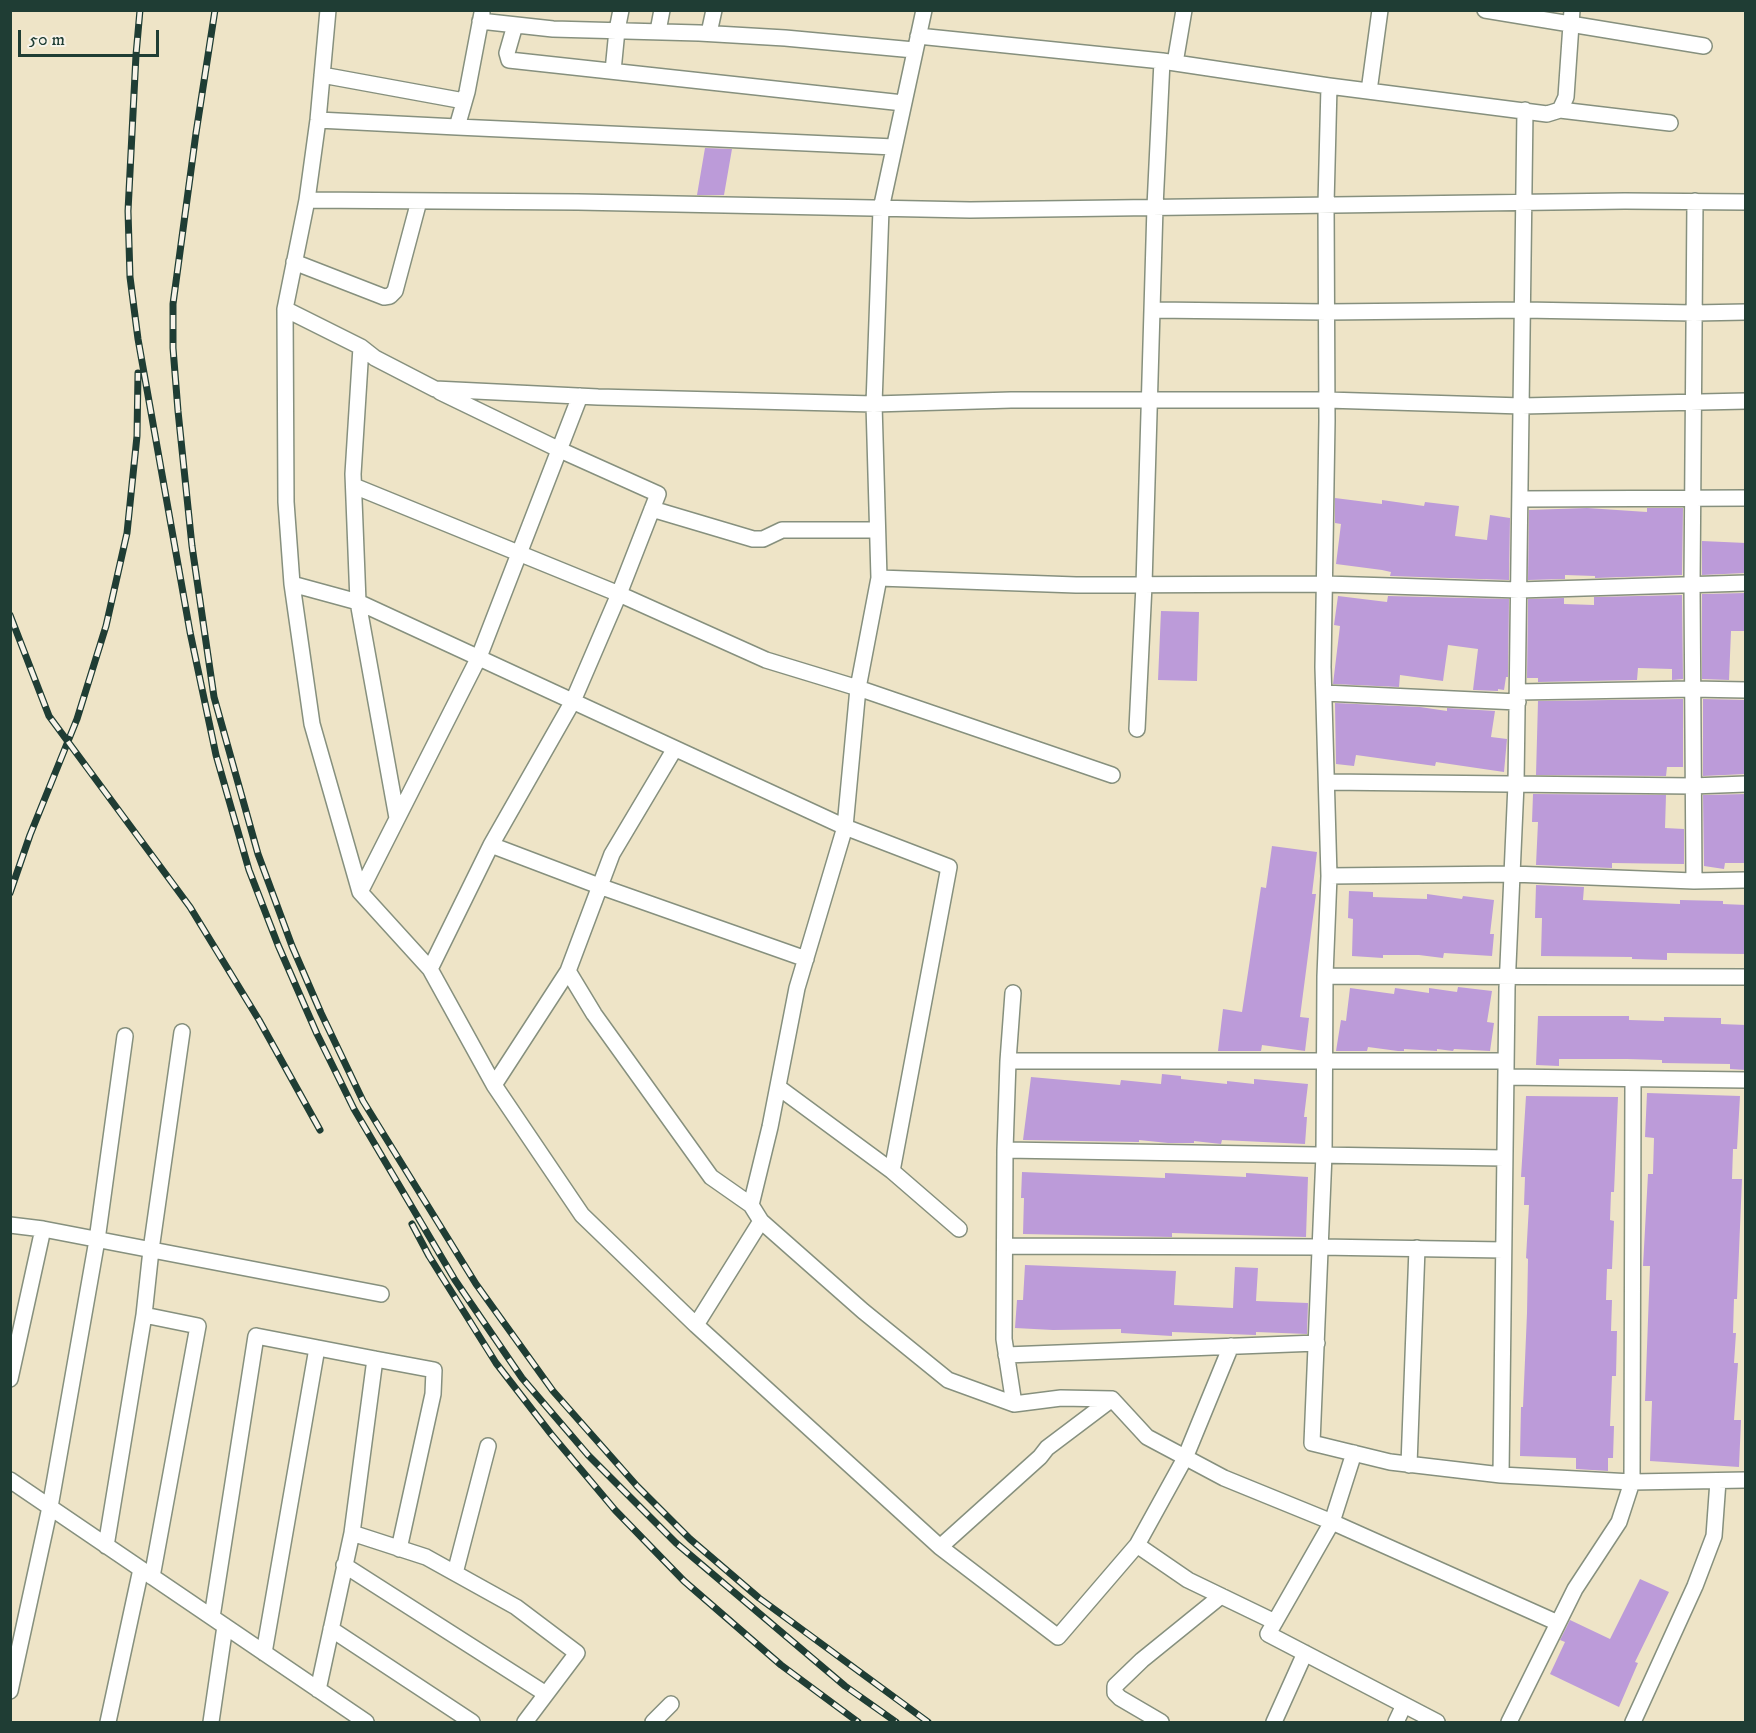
<!DOCTYPE html>
<html>
<head>
<meta charset="utf-8">
<style>
	body { margin:0 }
	#map { position:relative; width:1756px; height:1733px; overflow:hidden; background:#eee4c7; font-family:"IM FELL DW Pica",serif }
	canvas { display:block }
	.frame { position:absolute; inset:0; border:12px solid #1f3d34; pointer-events:none }
	.scale { position:absolute; left:18px; top:30px; width:141px; height:27px; box-sizing:border-box; border:3px solid #1f3d34; border-top:0; padding-left:8px; font-size:18px; line-height:21px; white-space:nowrap; color:#1f3d34; -webkit-text-stroke:4px #f7f3e8; paint-order:stroke }
</style>
</head>
<body>
<div id="map">
<canvas width="1756" height="1733"></canvas>
<div class="frame"></div>
<div class="scale">50 m</div>
</div>
<script>
const context = document.querySelector('canvas').getContext('2d');
context.lineJoin = 'round';
function fill(path, color) { context.fillStyle = color; context.fill(path, 'evenodd'); }
const shape = rows => new Path2D(rows.map(r => 'M' + r).join(''));
function stroke(path, color, width, dash) { context.strokeStyle = color; context.lineWidth = width; context.lineCap = dash ? 'butt' : 'round'; context.setLineDash(dash || []); context.stroke(path); }
const building = shape([
	[705,148,732,149,724,195,697,195],
	[1335,498,1382,504,1382,500,1424,506,1425,502,1459,506,1455,536,1487,540,1490,515,1510,518,1509,580,1390,576,1391,572,1382,570,1336,564,1341,524,1335,523],
	[1587,508,1647,512,1647,508,1683,508,1682,575,1595,578,1595,576,1565,575,1565,579,1528,580,1529,510],
	[1702,541,1746,543,1746,573,1702,575],
	[1746,593,1746,631,1731,631,1729,680,1702,679,1702,594],
	[1682,595,1683,679,1672,680,1672,669,1638,668,1637,680,1538,682,1538,678,1527,678,1528,599,1564,598,1564,604,1594,605,1594,597],
	[1338,596,1387,602,1388,596,1509,599,1508,677,1506,677,1504,690,1498,689,1498,691,1473,690,1478,649,1448,645,1443,681,1400,675,1399,687,1333,684,1340,626,1334,625],
	[1161,611,1199,612,1197,681,1158,680],
	[1683,699,1683,767,1667,767,1666,776,1536,775,1538,701],
	[1703,699,1746,700,1746,774,1703,776],
	[1335,703,1420,707,1447,711,1447,708,1495,711,1491,737,1507,739,1504,772,1436,762,1435,766,1356,755,1354,766,1336,764],
	[1533,794,1666,795,1665,828,1684,829,1684,864,1612,863,1612,868,1536,865,1538,822,1532,822],
	[1746,794,1746,863,1725,863,1724,869,1704,866,1703,795],
	[1272,846,1317,852,1312,894,1316,894,1300,1017,1309,1018,1305,1051,1262,1045,1261,1051,1218,1051,1223,1009,1242,1012,1261,887,1266,888],
	[1536,885,1584,887,1583,900,1680,904,1680,900,1723,901,1723,904,1746,905,1746,954,1667,953,1667,960,1632,959,1632,957,1541,956,1542,918,1535,918],
	[1349,891,1373,892,1373,897,1427,899,1427,894,1462,899,1463,896,1494,900,1490,934,1494,934,1492,956,1444,953,1443,958,1419,955,1383,955,1383,958,1352,956,1353,919,1348,918],
	[1458,987,1492,991,1487,1022,1494,1023,1490,1051,1454,1049,1453,1051,1437,1049,1437,1051,1404,1049,1404,1051,1398,1051,1368,1047,1367,1051,1336,1051,1341,1020,1346,1021,1350,988,1394,994,1395,988,1429,993,1429,988,1457,992],
	[1538,1016,1629,1016,1629,1020,1664,1021,1664,1017,1721,1018,1721,1024,1746,1025,1746,1070,1730,1069,1730,1064,1662,1063,1662,1060,1627,1059,1559,1059,1559,1066,1536,1065],
	[1162,1074,1181,1076,1181,1079,1227,1084,1227,1081,1254,1084,1254,1079,1308,1084,1304,1117,1307,1117,1305,1144,1222,1140,1221,1144,1194,1141,1194,1143,1168,1143,1139,1140,1139,1142,1023,1140,1031,1077,1120,1085,1121,1080,1161,1084],
	[1647,1093,1740,1096,1737,1149,1733,1149,1732,1179,1742,1179,1737,1299,1734,1299,1733,1333,1736,1333,1734,1363,1738,1363,1734,1420,1741,1420,1739,1467,1650,1461,1652,1401,1645,1401,1650,1266,1643,1266,1648,1174,1653,1174,1654,1138,1645,1137],
	[1526,1096,1618,1097,1614,1192,1611,1192,1610,1220,1614,1221,1612,1269,1607,1269,1606,1300,1612,1300,1611,1331,1617,1331,1616,1376,1612,1376,1610,1426,1614,1426,1613,1458,1608,1458,1608,1471,1576,1469,1576,1458,1520,1456,1521,1407,1523,1407,1527,1313,1528,1259,1526,1258,1529,1205,1524,1205,1525,1177,1521,1177],
	[1022,1172,1165,1178,1165,1173,1246,1177,1246,1173,1308,1177,1306,1237,1172,1233,1172,1237,1023,1234,1024,1198,1021,1198],
	[1025,1265,1176,1271,1174,1305,1233,1308,1235,1267,1258,1268,1256,1301,1308,1303,1307,1334,1256,1332,1256,1335,1172,1332,1172,1336,1121,1333,1121,1329,1053,1330,1015,1328,1017,1300,1023,1300],
	[1640,1579,1669,1592,1635,1662,1638,1663,1619,1707,1550,1674,1565,1642,1560,1640,1570,1620,1610,1639]
]);
const street = shape([
	[328,10,318,120,307,200,285,309,361,347,375,358,435,389,598,397,874,404,1011,400,1327,400,1522,406,1746,401],
	[1485,10,1704,46],
	[480,21,553,29,699,33,785,38,914,50],
	[515,25,507,53,509,60,903,103],
	[658,31,662,10],
	[709,33,714,10],
	[918,36,1162,61,1329,86,1547,114,1560,110,1566,97,1572,10],
	[1175,63,1184,10],
	[613,71,617,30,621,10],
	[322,75,464,101],
	[1329,86,1326,204,1327,421,1323,667,1329,876,1325,976,1324,1154,1312,1443,1390,1462,1501,1475],
	[1369,91,1380,10],
	[1525,110,1516,784,1507,988,1501,1475,1632,1482,1746,1480],
	[1560,110,1670,123],
	[318,120,457,127,467,92,482,13],
	[457,127,894,147],
	[307,200,578,202,970,210,1625,201,1746,202],
	[294,262,384,297,390,296,395,291,419,201],
	[285,309,286,502,292,584],
	[1153,310,1327,312,1523,310,1694,313,1746,312],
	[361,347,353,474,358,602,845,827,949,867,892,1171],
	[440,392,560,450,658,494,619,594,573,701,491,845,430,969,494,1085,582,1215,696,1325],
	[354,486,619,594,766,660,858,688,1112,775],
	[1521,499,1746,498],
	[652,509,753,539,763,539,782,530,877,530],
	[879,578,1076,585,1325,584,1519,590,1746,583],
	[1518,692,1692,689,1746,690],
	[1324,693,1518,702],
	[1137,729,1144,585,1155,207,1162,61],
	[674,750,612,854,568,971,594,1014,711,1177,751,1205,761,1221,863,1311,948,1380,1014,1404,1061,1398,1112,1399,1147,1437,1224,1478,1332,1522,1558,1623],
	[1327,782,1692,786,1746,784],
	[397,818,358,602,292,584,312,724,360,892,430,969],
	[491,845,599,886,806,959],
	[1329,876,1512,874,1694,881,1746,880],
	[1694,881,1692,585,1695,201],
	[360,892,479,657,580,396],
	[1325,976,1746,977],
	[1008,1061,1013,993],
	[1506,1077,1746,1080],
	[494,1085,568,971],
	[778,1087,892,1171,959,1229],
	[1005,1150,1504,1158],
	[751,1205,770,1127,797,988,845,827,858,688,879,578,874,404,881,209,924,10],
	[761,1221,696,1325,940,1547,1040,1457,1047,1448,1112,1399],
	[10,1225,43,1229],
	[1005,1246,1320,1247,1503,1250],
	[144,1315,198,1326,152,1577],
	[1006,1355,1317,1343],
	[10,1379,43,1229,381,1294],
	[1014,1404,1004,1339,1005,1150,1008,1061,1506,1061],
	[1354,1453,1332,1522,1268,1634,1437,1722],
	[1409,1465,1417,1248],
	[10,1480,366,1722],
	[352,1533,375,1359,434,1370,433,1394,399,1549],
	[1137,1545,1188,1580,1275,1622],
	[106,1546,144,1315,151,1250,182,1032],
	[940,1547,1058,1637,1137,1545,1185,1458,1231,1346],
	[344,1565,546,1694],
	[455,1573,488,1446],
	[212,1617,256,1336,375,1359],
	[331,1629,472,1722],
	[264,1653,317,1348],
	[318,1690,352,1533,426,1557,516,1607,577,1653,525,1722],
	[10,1691,50,1507,97,1240,125,1036],
	[108,1722,141,1569],
	[211,1722,225,1626],
	[653,1722,671,1704],
	[1161,1722,1120,1698,1115,1693,1115,1686,1142,1660,1221,1596],
	[1274,1722,1305,1653],
	[1396,1722,1404,1705],
	[1509,1722,1575,1589,1619,1522,1632,1482,1633,1080],
	[1633,1722,1695,1586,1714,1536,1718,1481]
]);
const rail = shape([
	[140,10,136,55,128,211,130,277,138,339,190,632,216,755,249,870,278,945,317,1034,354,1109,455,1280,522,1378,588,1455,676,1543,845,1686,896,1722],
	[215,10,196,133,173,304,173,348,178,411,192,546,214,697,258,854,292,946,321,1013,363,1101,476,1284,553,1391,637,1486,690,1539,759,1598,928,1722],
	[10,615,49,716,190,907,259,1020,320,1130],
	[10,893,30,835,77,719,106,626,127,533,137,436,138,373],
	[412,1224,429,1256,496,1363,551,1434,615,1510,684,1581,781,1665,858,1722]
]);
fill(building, '#bc9bd9');
stroke(street, '#86907e', 18);
stroke(street, '#fff', 15);
stroke(rail, '#1f3d34', 7);
stroke(rail, '#f7f3e8', 4.5, [14]);
</script>
</body>
</html>
